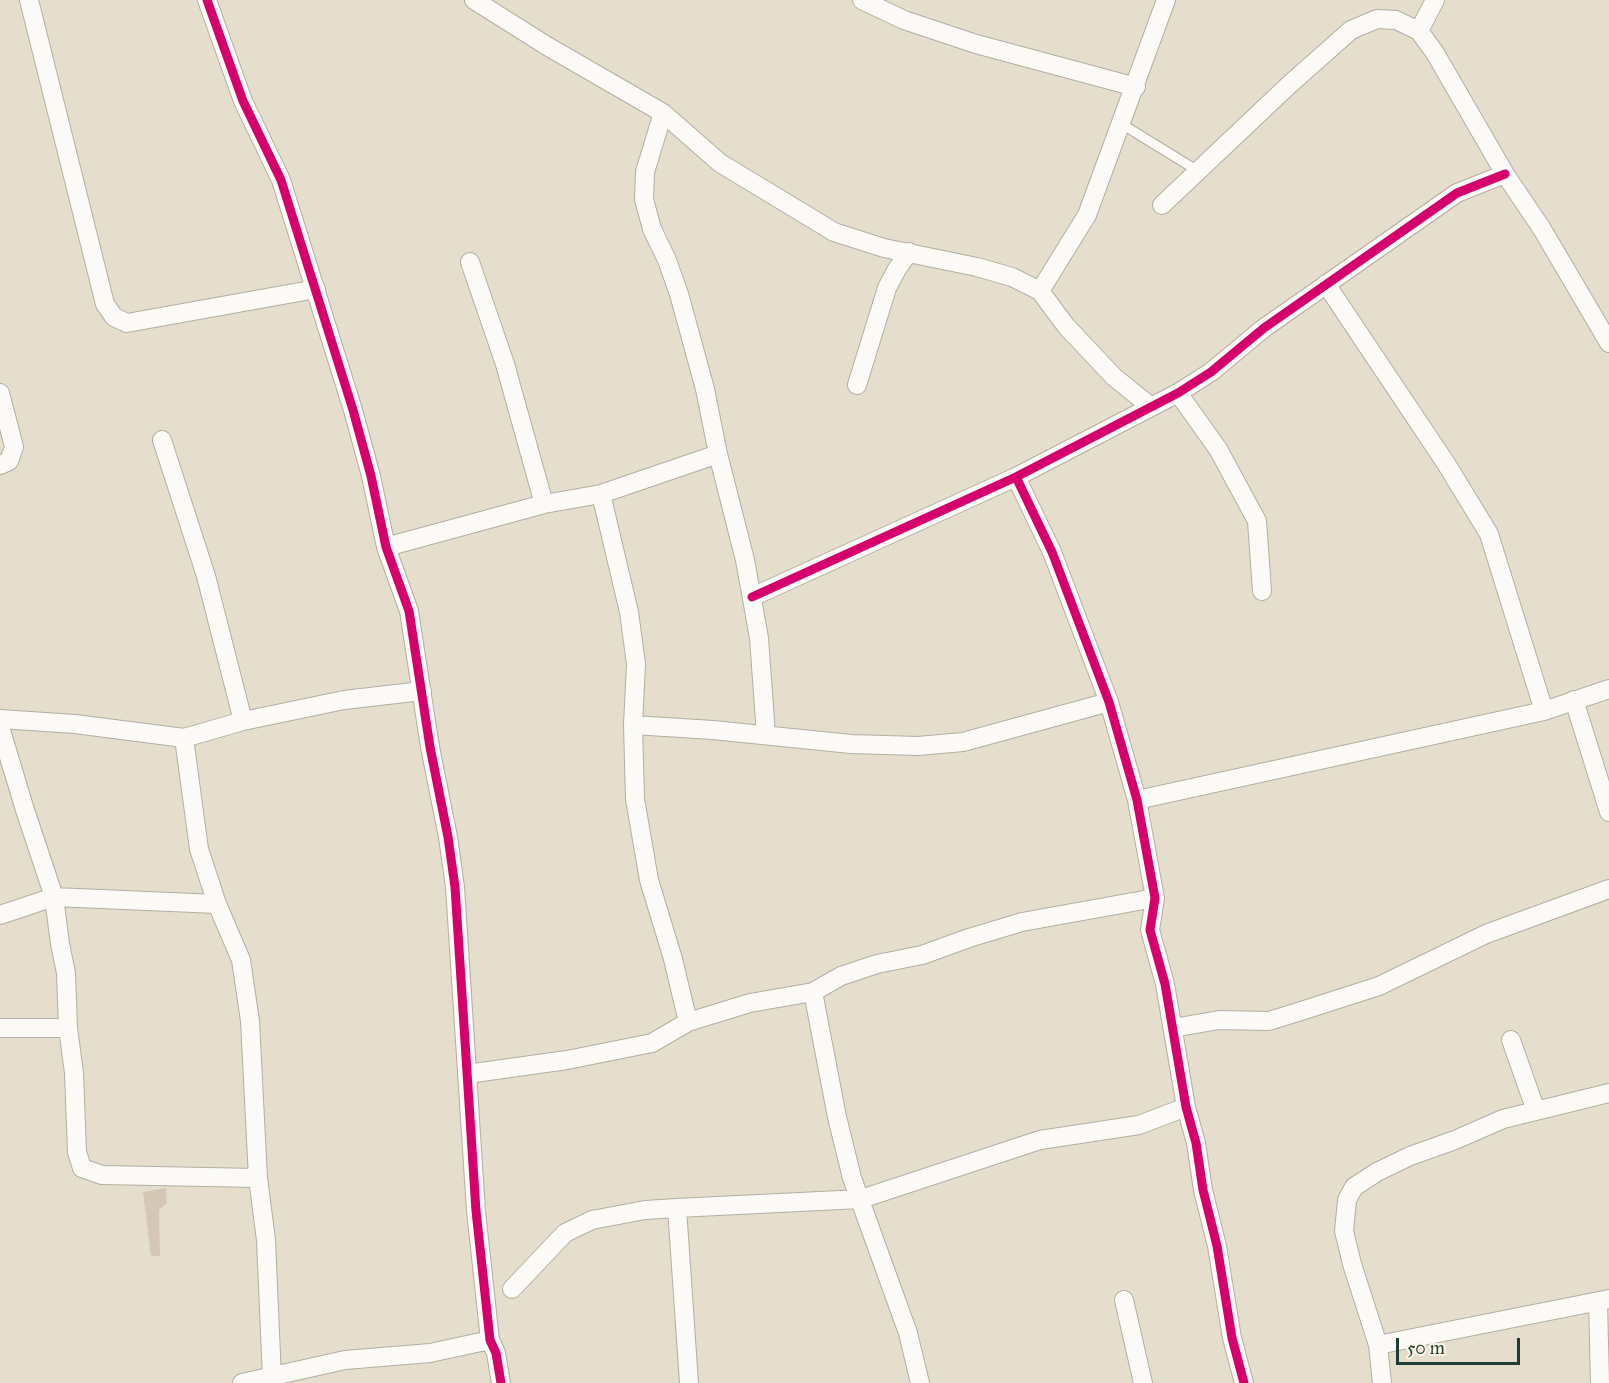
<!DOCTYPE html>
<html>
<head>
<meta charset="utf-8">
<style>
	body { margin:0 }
	#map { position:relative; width:1609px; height:1383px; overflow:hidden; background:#e6decc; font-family:"IM FELL Great Primer",serif }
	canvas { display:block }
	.scale { position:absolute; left:1396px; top:1338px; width:124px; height:27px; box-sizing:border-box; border:3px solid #1f3d34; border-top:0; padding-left:8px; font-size:18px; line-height:21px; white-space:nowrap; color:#1f3d34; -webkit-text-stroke:4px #fcf5e5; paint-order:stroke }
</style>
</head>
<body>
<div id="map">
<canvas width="1609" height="1383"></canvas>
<div class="scale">50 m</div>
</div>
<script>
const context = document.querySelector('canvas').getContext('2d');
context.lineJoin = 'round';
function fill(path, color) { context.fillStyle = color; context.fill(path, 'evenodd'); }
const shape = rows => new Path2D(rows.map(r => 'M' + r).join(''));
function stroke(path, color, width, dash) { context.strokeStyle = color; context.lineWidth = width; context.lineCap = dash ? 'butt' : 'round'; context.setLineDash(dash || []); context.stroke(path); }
const building = shape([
	[166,1188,167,1203,159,1210,160,1256,151,1256,143,1192]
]);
const service = shape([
	[1120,123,1198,171]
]);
const minor = shape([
	[29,0,105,304,114,317,127,323,316,289],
	[207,0,243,101,281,180,353,410,371,476,386,547,409,611,430,747,448,837,455,887,476,1211,490,1340,496,1353,501,1383],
	[474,0,547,46,663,113,720,163,834,232,884,248,977,267,1012,277,1040,291,1066,326,1114,377,1150,406],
	[862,0,904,20,976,44,1136,87],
	[1419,31,1435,0],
	[663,113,645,172,644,199,652,229,667,260,679,294,705,389,718,454,745,560,759,638,766,735],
	[1162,205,1290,84,1351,30,1377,19,1396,20,1419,31,1435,53,1505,174,1542,229,1609,343],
	[470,262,505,364,544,504],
	[1326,284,1447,465,1489,534,1544,711],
	[1040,291,1087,215,1166,0],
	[857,385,887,288,897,269,909,252],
	[0,393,14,447,9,461,0,465],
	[1178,393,1218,449,1257,521,1262,591],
	[162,440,206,576,243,721],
	[1016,477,1052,552,1109,702,1137,800,1155,898,1150,930,1165,984,1186,1107,1196,1143,1203,1190,1217,1246,1232,1338,1244,1383],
	[601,494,629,612,636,664,633,725,635,799,649,880,673,959,688,1022],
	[386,547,544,504,601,494,718,454],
	[752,597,1016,477,1178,393,1211,372,1264,328,1457,193,1505,174],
	[1574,700,1609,812],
	[0,719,75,724,184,738,243,721,344,700,422,691],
	[633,725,713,730,851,744,918,746,963,742,1109,702],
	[0,727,25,810,54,897,60,944,66,973,68,1028,74,1073,77,1152,82,1168,102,1175,258,1178],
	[184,738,199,849,217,904,241,960,250,1021,258,1178,266,1240,272,1378],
	[1137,800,1544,711,1609,689],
	[0,915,54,897,217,904],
	[813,992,837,1117,852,1178,908,1333,920,1383],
	[0,1028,68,1028],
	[1173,1028,1219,1020,1269,1021,1298,1012,1379,986,1486,934,1609,889],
	[1511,1040,1536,1111],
	[467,1074,567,1060,652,1043,688,1022,750,1003,813,992,841,976,877,964,922,955,969,938,1022,922,1155,898],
	[677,1208,861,1199,1040,1140,1139,1125,1186,1107],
	[512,1289,565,1233,592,1220,645,1210,677,1208,689,1383],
	[1124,1300,1143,1383],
	[1598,1302,1600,1383],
	[1378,1345,1609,1299],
	[242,1383,345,1360,430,1353,490,1340],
	[1382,1383,1378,1345,1352,1264,1344,1231,1347,1200,1354,1187,1377,1172,1410,1156,1455,1140,1503,1119,1609,1093]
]);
const cycleway = shape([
	[207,0,243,101,281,180,353,410,371,476,386,547,409,611,430,747,448,837,455,887,476,1211,490,1340,496,1353,501,1383],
	[1016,477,1052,552,1109,702,1137,800,1155,898,1150,930,1165,984,1186,1107,1196,1143,1203,1190,1217,1246,1232,1338,1244,1383],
	[752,597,1016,477,1178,393,1211,372,1264,328,1457,193,1505,174]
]);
fill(building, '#d4c7b5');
stroke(service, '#b1afa3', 11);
stroke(minor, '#b1afa3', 20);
stroke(service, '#fbfaf7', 9);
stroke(minor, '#fbfaf7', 18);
stroke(cycleway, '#d6006c', 9);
</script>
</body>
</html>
